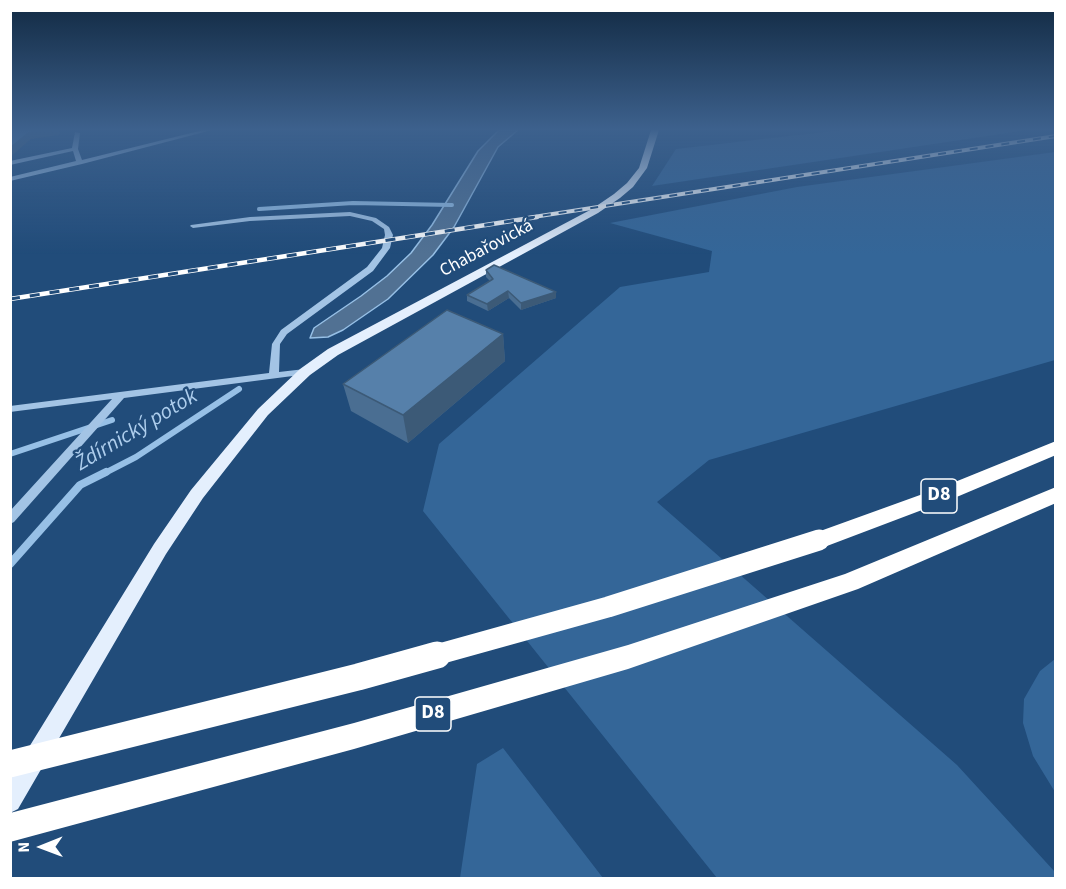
<!DOCTYPE html>
<html>
<head>
<meta charset="utf-8">
<style>
	body { margin:0 }
	#map { position:relative; width:1066px; height:889px; overflow:hidden; background:#214c7a; font-family:"Source Sans 3",sans-serif }
	canvas { display:block }
	.frame { position:absolute; inset:0; border:12px solid #fff; pointer-events:none }
	.north { position:absolute; left:12px; top:817px; width:60px; height:60px; -webkit-text-stroke:4px #214c7a; paint-order:stroke; rotate:269deg; font-size:16px; font-weight:700; line-height:24px; text-align:center; color:#fff }
	.north::after { content:''; display:block; margin:auto; width:21px; height:27px; background:#fff; clip-path:polygon(50% 0,100% 100%,50% 72%,0 100%) }
</style>
</head>
<body>
<div id="map">
<canvas width="1066" height="889"></canvas>
<div class="frame"></div>
<div class="north">N</div>
</div>
<script>
const context = document.querySelector('canvas').getContext('2d');
context.lineJoin = 'round';
function fill(path, color) { context.fillStyle = color; context.fill(path, 'evenodd'); }
const shape = rows => new Path2D(rows.map(r => 'M' + r).join(''));
function stroke(path, color, width, dash) { context.strokeStyle = color; context.lineWidth = width; context.lineCap = dash ? 'butt' : 'round'; context.setLineDash(dash || []); context.stroke(path); }
function drawText(font, color, halo, rows, align = 'center') {
  context.font = font + ' "Source Sans 3",sans-serif'; context.lineWidth = 4.5; context.setLineDash([]); context.textBaseline = 'middle'; context.strokeStyle = halo; context.fillStyle = color; for (const [text, x, y, turn = 0] of rows) {
    context.save(); context.translate(x, y); context.rotate((+turn || 0) * Math.PI / 180); context.textAlign = isNaN(turn) ? turn : align; if (halo) context.strokeText(text, 0, 0); context.fillText(text, 0, 0); context.restore();
  }
}
const green = shape([
	[841,130,1028,130,652,186,676,149],
	[1055,152,1055,360,709,460,657,502,957,765,1055,872,1055,878,717,878,423,511,439,444,620,287,709,272,712,251,610,223,797,187],
	[1055,659,1055,792,1033,756,1023,723,1024,699,1040,671],
	[503,748,603,878,460,878,477,764]
]);
const water = shape([
	[499,130,518,130,498,147,454,227,433,255,388,299,343,330,328,337,310,338,314,328,361,296,387,276,411,253,432,225,478,151,499,130]
]);
const streamFar2 = shape([
	[259,209,353,203,452,205]
]);
const streamFar1 = shape([
	[10,454,112,420],
	[103,474,136,457,239,389]
]);
const stream = shape([
	[10,564,80,485,106,472]
]);
const minor = shape([
	[203,130,212,130,82,164,10,181,10,177,76,161,73,151,10,165,10,161,72,148,75,132,80,133,78,149,82,160,203,130],
	[350,212,376,218,389,227,393,235,390,248,373,271,287,334,280,344,279,372,305,369,308,370,310,372,308,374,124,398,14,522,10,524,10,511,112,399,10,412,10,406,269,373,272,344,281,330,367,267,382,248,385,235,384,229,372,221,350,216,250,221,193,228,190,226,191,225,250,217,350,212]
]);
const major = shape([
	[651,130,659,130,647,168,633,187,620,198,598,213,338,355,310,375,268,415,203,498,166,554,18,809,10,813,10,778,154,544,191,490,258,409,300,369,328,349,592,209,614,194,627,183,639,168,651,130]
]);
const highway = shape([
	[1056,441,1056,455,959,496,819,549,812,546,809,540,812,534,945,486,1056,441],
	[1056,487,1056,503,858,589,628,669,354,749,10,842,10,813,354,723,628,645,845,574,1056,487]
]);
const railFar1 = shape([
	[527,218,1056,136]
]);
const rail = shape([
	[10,299,537,217]
]);
const highwayBridgeFar1 = shape([
	[432,656,608,607,819,540]
]);
const highwayBridge = shape([
	[10,764,358,677,437,655]
]);
const wall = shape([
	[486,270,556,292,556,298,521,310,509,298,488,311,467,301,467,295,490,281,486,277],
	[503,334,505,361,408,443,351,411,343,384]
]);
const shadedWall = shape([
	[53,130,60,130,59,135,31,139,10,157,10,148,28,133],
	[508,291,509,298,488,311,487,304],
	[556,292,556,298,521,310,521,303],
	[503,334,505,361,408,443,403,415]
]);
const building = shape([
	[10,130,53,130,28,133,10,148,10,130],
	[494,265,556,292,521,303,508,291,487,304,467,295,493,279,486,270,494,265],
	[447,310,503,334,403,415,343,384,447,310]
]);
const farStreetnames = [
	["Chabařovická",487,249,-28]
];
const shields = [
	[939,496,36],
	[433,714,36]
];
const shieldNames = [
	["D8",939,496],
	["D8",433,714]
];
const waterNames = [
	["Ždírnický potok",137,431,-31]
];
fill(green, '#346698');
fill(water, '#517193');
stroke(water, '#97c0e6', 1.5);
stroke(streamFar2, '#97c0e6', 4);
stroke(streamFar1, '#97c0e6', 6);
stroke(stream, '#97c0e6', 8);
fill(minor, '#a3c4e5');
fill(major, '#e4effd');
fill(highway, '#fff');
stroke(railFar1, '#fff', 4);
stroke(rail, '#fff', 4.5);
stroke(railFar1, '#214c7a', 2, [8]);
stroke(rail, '#214c7a', 3, [10]);
stroke(highwayBridgeFar1, '#fff', 21);
stroke(highwayBridge, '#fff', 27);
fill(wall, '#4a6e92');
fill(shadedWall, '#3c5a77');
fill(building, '#5680aa');
stroke(building, '#3c5a77', 1.5);
const sky = context.createLinearGradient(0, 0, 0, 254);
sky.addColorStop(0, '#122a43');
sky.addColorStop(0.51, '#3d618d');
sky.addColorStop(1, '#3d618d00');
context.fillStyle = sky;
context.fillRect(0, 0, 1066, 254);
drawText('18px', '#fff', '#214c7a', farStreetnames);
for (const [x, y, w] of shields) { const box = new Path2D(); box.roundRect(x - w / 2, y - 17, w, 34, 4.5); context.fillStyle = '#214c7a'; context.fill(box); stroke(box, '#fff', 1.5); }
drawText('bold 20px', '#fff', null, shieldNames);
drawText('italic 22px', '#aeceed', '#214c7a', waterNames);
</script>
</body>
</html>
